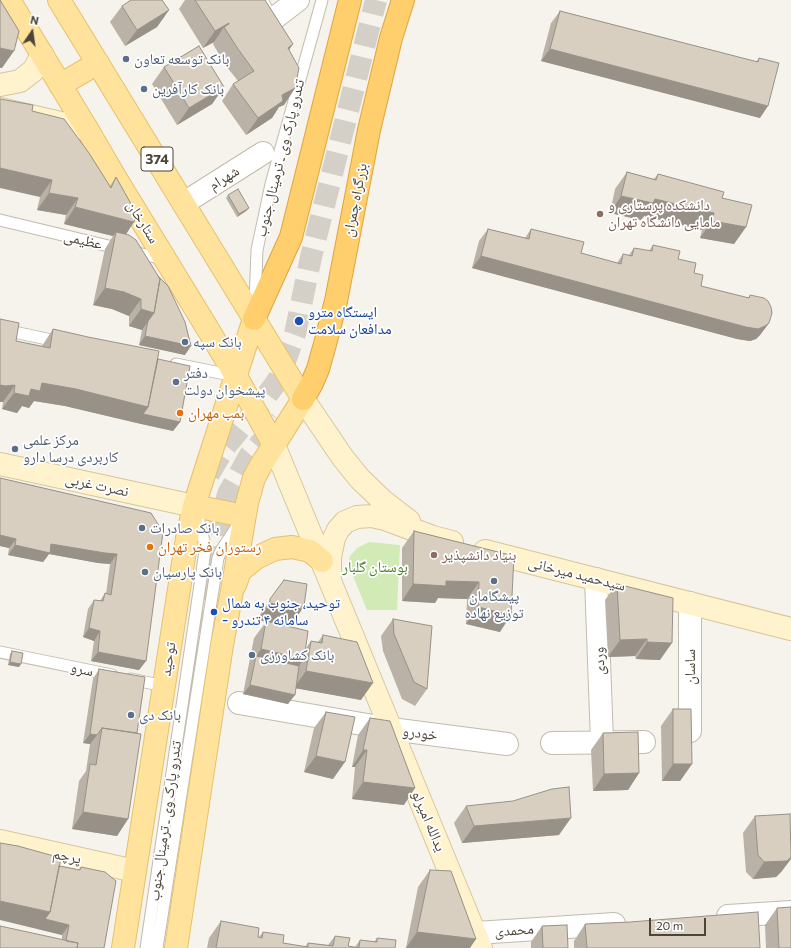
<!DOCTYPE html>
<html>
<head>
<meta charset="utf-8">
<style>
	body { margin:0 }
	#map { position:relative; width:791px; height:948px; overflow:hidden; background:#f6f3ec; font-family:Commissioner,sans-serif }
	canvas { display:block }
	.north { position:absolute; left:12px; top:12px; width:40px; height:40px; -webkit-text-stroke:3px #fff; paint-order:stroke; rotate:13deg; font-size:11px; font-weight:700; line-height:16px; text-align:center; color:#4b4439 }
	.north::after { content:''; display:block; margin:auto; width:14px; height:18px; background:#4b4439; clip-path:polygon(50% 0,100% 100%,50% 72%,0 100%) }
	.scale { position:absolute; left:649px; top:918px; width:57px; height:18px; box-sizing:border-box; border:2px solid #4b4439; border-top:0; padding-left:5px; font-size:12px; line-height:14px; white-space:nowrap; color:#4b4439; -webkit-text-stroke:3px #fff; paint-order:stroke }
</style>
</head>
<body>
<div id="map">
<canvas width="791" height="948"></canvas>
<div class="north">N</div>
<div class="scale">20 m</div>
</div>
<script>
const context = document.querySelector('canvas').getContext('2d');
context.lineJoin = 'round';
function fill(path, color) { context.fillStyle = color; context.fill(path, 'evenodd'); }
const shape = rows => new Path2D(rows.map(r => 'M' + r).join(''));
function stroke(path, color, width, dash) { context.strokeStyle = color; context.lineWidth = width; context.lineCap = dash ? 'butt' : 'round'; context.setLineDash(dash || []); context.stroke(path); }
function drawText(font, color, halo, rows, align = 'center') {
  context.font = font + ' Commissioner,"Noto Naskh Arabic",sans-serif'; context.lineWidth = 3.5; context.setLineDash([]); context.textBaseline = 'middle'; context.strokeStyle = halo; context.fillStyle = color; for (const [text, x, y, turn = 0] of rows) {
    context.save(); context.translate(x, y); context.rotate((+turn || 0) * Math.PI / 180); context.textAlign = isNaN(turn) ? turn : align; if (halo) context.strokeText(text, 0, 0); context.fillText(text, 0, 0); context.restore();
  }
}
const green = shape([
	[369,542,400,545,397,610,367,610,348,564,350,556,357,548]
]);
const highwayTunnel = shape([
	[209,474,225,447,261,403,278,380,295,334,311,257,376,0],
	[175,796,200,629,217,535,228,494,250,455,280,421]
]);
const lane = shape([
	[0,220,163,259],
	[255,303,257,250,271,184,322,0],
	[14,332,61,342],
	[176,364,235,376],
	[0,652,112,675],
	[131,679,164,686],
	[146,948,205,551,204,541,197,514],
	[157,948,218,558,222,549,238,525]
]);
const street = shape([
	[256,0,268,23,298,0],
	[184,203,263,153],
	[596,579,602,742],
	[239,703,391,729,507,744],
	[690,731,690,603],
	[552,743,644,742],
	[728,916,791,912],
	[476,933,614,924]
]);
const secondary = shape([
	[0,85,20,81,34,70,42,54],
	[0,109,87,129],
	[303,399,343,458,360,479,383,501,409,521],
	[274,445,481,948],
	[0,464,194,506],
	[485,551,791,629],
	[330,575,330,557,334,538,338,530,345,522,357,517,372,516,385,519,433,537,452,542],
	[0,841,135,871]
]);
const primary = shape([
	[9,0,87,129,115,177,206,326,236,376,274,445],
	[59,0,303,399,274,445,261,465,254,478,247,503,232,591,222,645,176,948],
	[60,85,98,63],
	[194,506,244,516],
	[235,585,240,571,256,558,275,549,292,547,310,551,322,561],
	[123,948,187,538,194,506,254,319]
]);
const highway = shape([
	[254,319,291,237,350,0],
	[303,399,312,383,318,369,325,344,336,301,369,130,391,38,403,0]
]);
const wall = shape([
	[185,0,265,0,293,44,289,50,295,88,284,105,279,107,272,118,246,135,222,101,233,84,238,81,226,66,213,44,214,42,203,48,179,9],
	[122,6,169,10,157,27,125,46,110,22],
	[560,11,756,62,759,58,760,118,541,61,551,23],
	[164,67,224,87,212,104,177,125,152,84],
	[32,111,110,186,116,177,126,234,185,355,139,345,142,330,129,326,129,316,112,309,93,305,105,249,113,236,64,224,66,215,37,210,40,197],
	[627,172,654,179,658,174,722,198,746,227,734,244,700,238,702,230,644,216,641,220,610,213,615,189],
	[228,195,249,208,246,211,237,217,226,198],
	[488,229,525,238,531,229,581,253,617,263,623,254,629,255,634,248,649,251,653,245,678,259,694,273,701,286,748,298,750,295,769,323,760,335,756,339,750,341,737,339,472,268,479,241],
	[0,319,16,341,42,346,53,329,158,359,180,422,173,431,137,423,65,406,34,401,29,408,22,406,17,413,2,409,3,402,0,402],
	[0,478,151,513,146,661,139,670,91,661,94,641,83,637,88,609,94,600,100,601,105,593,106,594,110,564,98,563,49,554,43,562,8,555,9,548,0,546],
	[414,531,514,556,500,632,466,624,467,599,438,598,435,603,402,601,402,548],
	[284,580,304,606,293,623,281,622,279,624,306,648,311,641,318,642,323,635,361,700,296,688,288,704,243,694,254,638,266,622,258,620,259,616],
	[617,584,660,660,636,659,635,656,608,657,605,600],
	[393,619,427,689,415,706,402,699,383,651,381,636],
	[12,651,19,667,8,665,10,654],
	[99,669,137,733,128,819,117,836,72,829,79,781,86,771,90,744,83,743,93,679],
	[673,709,692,764,680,781,662,781,661,726],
	[326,712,333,779,304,772,314,728],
	[370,718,404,805,352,799,355,767,352,767,358,735],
	[603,733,639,773,628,790,593,791,591,750],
	[466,806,559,835,462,843,454,823],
	[755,816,782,871,776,877,753,879,746,872,743,833],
	[59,866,78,870,81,867,104,948,62,940,62,935,38,929],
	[430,870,470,948,406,948,418,887],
	[777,908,791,948,766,948,765,925],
	[221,921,258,937,259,937,263,932,283,943,305,947,308,943,328,945,335,936,348,946,355,947,360,940,374,942,377,938,395,948,207,948,209,938],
	[630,922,760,948,574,948,574,941,585,924],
	[542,926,568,948,531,948,531,942]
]);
const shadedWall = shape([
	[169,10,157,27,125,46,137,30],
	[229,23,225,28,224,27,214,42,203,48,215,31],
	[293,44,281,61,288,48],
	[0,48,14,51,2,68,0,68],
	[550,49,768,106,760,118,541,61],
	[224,87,212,104,177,125,189,108],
	[295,88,284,105,279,107,272,118,246,135,258,118,282,95],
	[0,168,52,180,40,197,0,188],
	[49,193,78,198,66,215,37,210],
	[621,196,655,199,714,213,702,230,644,216,641,220,610,213],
	[75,207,134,222,123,239,116,232,113,236,64,224],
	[249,208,246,211,237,217,239,214],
	[712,221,746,227,734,244,700,238],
	[481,256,769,323,760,335,756,339,750,341,737,339,472,268],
	[105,288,124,292,141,299,129,316,112,309,93,305],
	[141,309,154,313,142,330,129,326],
	[145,336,191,346,185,355,139,345],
	[42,383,76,389,148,407,180,422,173,431,137,423,65,406,34,401,29,408,22,406,17,413,2,409,14,393],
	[0,385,15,385,3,402,0,402],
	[0,535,16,539,9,548,0,546],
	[51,544,117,554,110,564,98,563,49,554,43,562,8,555,15,545],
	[446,581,479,582,467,599,438,598,435,603,402,601,413,584],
	[270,603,292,605,304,606,293,623,281,622,279,624,258,620],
	[478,607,511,615,500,632,466,624],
	[89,628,100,631,94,641,83,637],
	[647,639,635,656,608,657,620,640],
	[647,642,672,643,660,660,636,659],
	[261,649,304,659,292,676,256,656],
	[98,652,146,661,139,670,91,661],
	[10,662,21,664,19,667,8,665],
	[306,671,373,683,361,700,294,688],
	[250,685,295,695,288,704,243,694],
	[90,734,97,735,90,744,83,743],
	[363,750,367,750,355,767,352,767],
	[316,756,345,762,333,779,304,772],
	[673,764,692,764,680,781,662,781],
	[639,773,628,790,593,791,604,774],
	[363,782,415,788,404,805,352,799],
	[83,812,128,819,117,836,72,829],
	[571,818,559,835,462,843,474,826],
	[791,857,791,859,782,871,776,877,753,879,764,862],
	[0,901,50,912,69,925,62,935,0,920],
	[417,932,476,939,470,948,406,948]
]);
const building = shape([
	[0,0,19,31,14,51,0,48,0,0],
	[131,0,162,0,169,10,137,30,122,6,131,0],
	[195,0,265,0,293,44,288,48,299,68,295,88,282,95,283,101,258,118,233,84,254,71,238,49,224,27,229,24,229,23,215,31,195,0],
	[560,11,758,62,759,58,779,63,768,106,550,49,560,11],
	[199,46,224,87,189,108,164,67,199,46],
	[0,99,33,105,32,111,64,119,89,153,111,188,116,177,136,213,134,222,75,207,78,198,49,193,52,180,0,168,0,99],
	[627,172,656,180,658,174,724,192,722,198,752,205,746,227,712,221,714,213,655,199,653,203,621,196,627,172],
	[238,189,249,208,239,214,228,195,238,189],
	[488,229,529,239,531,229,584,242,581,253,621,264,623,254,632,256,634,248,652,251,653,245,680,251,678,259,696,263,694,273,703,275,701,286,749,298,750,295,764,298,768,301,771,307,772,313,769,323,765,326,758,329,746,327,481,256,488,229],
	[116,232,129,235,136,240,160,279,154,313,141,309,141,299,124,292,105,288,116,232],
	[158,276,168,286,185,322,191,346,145,336,148,321,154,313,160,279,158,276],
	[0,319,19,323,16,341,50,348,53,329,88,337,159,351,148,407,76,389,42,383,40,391,31,389,29,396,14,393,15,385,5,386,0,385,0,319],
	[158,359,190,366,180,422,143,414,148,407,158,359],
	[0,478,151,513,163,532,146,661,98,652,100,631,89,628,94,600,103,601,105,593,111,595,117,554,105,553,51,544,50,553,15,545,16,539,0,535,0,478],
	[414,531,514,556,511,615,478,607,479,582,446,581,446,586,413,584,414,531],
	[284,580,307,584,304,606,292,605,291,608,270,603,270,599,284,580],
	[617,584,673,598,672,643,647,642,647,639,620,640,617,584],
	[393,619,432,626,427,689,414,682,394,634,393,619],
	[266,621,308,631,304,659,261,649,266,621],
	[323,635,357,642,373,683,306,671,311,641,322,643,323,635],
	[12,651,23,653,21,664,10,662,12,651],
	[256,656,299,666,295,695,250,685,256,656],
	[99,669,145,677,137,733,102,728,97,735,90,734,99,669],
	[673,709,691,709,692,764,673,764,673,709],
	[326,712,355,717,345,762,316,756,326,712],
	[370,718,390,721,415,788,363,782,367,750,363,750,370,718],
	[102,728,141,734,128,819,83,812,90,764,96,765,102,728],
	[638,732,639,773,604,774,603,733,638,732],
	[569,787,571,818,474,826,466,806,513,801,552,789,569,787],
	[790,814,791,857,787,861,764,862,758,855,755,816,790,814],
	[0,843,18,846,61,858,50,912,0,901,0,843],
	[59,866,80,870,81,867,105,872,116,881,104,948,77,948,78,943,66,941,69,925,45,919,50,912,59,866],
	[430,870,451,871,476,939,417,932,430,870],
	[791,907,791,948,779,948,777,908,791,907],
	[758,912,760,948,587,948,585,924,630,922,758,912],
	[221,921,259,928,258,937,262,938,263,932,284,935,283,943,308,947,308,943,333,946,335,936,350,938,348,946,359,948,360,940,377,942,377,938,396,940,395,948,216,948,221,921],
	[567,925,568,948,543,948,542,926,567,925],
	[0,926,78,943,77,948,0,948,0,926]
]);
const markers = [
	[126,59,4,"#5c6f8a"],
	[144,89,4,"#5c6f8a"],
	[600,214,4,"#8d6e63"],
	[299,321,5,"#1a4fb4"],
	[185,342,4,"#5c6f8a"],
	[176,382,4,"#5c6f8a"],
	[180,413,4,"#e8710a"],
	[15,449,4,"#5c6f8a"],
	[142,528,4,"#5c6f8a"],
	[150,547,4,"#e8710a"],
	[434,555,4,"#8d6e63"],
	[145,572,4,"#5c6f8a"],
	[494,581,4,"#5c6f8a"],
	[214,612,4,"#1a4fb4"],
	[252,655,4,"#5c6f8a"],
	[131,715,4,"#5c6f8a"]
];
const shields = [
	[157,159,32]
];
const shieldNames = [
	["374",157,159]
];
const serviceNames = [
	["بانک توسعه تعاون",134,59],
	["بانک کارآفرین",152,89],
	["بانک سپه",193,342],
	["دفتر",184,373],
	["پیشخوان دولت",184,390],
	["مرکز علمی",23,440],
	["کاربردی درسا دارو",23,457],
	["بانک صادرات",150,528],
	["بانک پارسیان",153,572],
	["پیشگامان",494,596,"center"],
	["توزیع نهاده",494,613,"center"],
	["بانک کشاورزی",260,655],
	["بانک دی",139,715]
];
const streetNames = [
	["تندرو پارک وی ـ ترمینال جنوب",280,158,-76],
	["شهرام",224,178,-32],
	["بزرگراه چمران",355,200,-79],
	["ستارخان",143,222,58],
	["عظیمی",83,240,13],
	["نصرت غربی",97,485,12],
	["سیدحمید میرخانی",577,574,14],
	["توحید",168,659,-81],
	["وردی",599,661,-92],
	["ساسان",690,667,-90],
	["سرو",82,669,12],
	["خودرو",420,733,7],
	["تندرو پارک وی ـ ترمینال جنوب",165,821,-82],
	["یدالله امیرلو",429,821,67],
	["پرچم",67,856,12],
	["محمدی",514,930,-4]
];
const educationNames = [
	["دانشکده پرستاری و",608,205],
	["مامایی دانشگاه تهران",608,222],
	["بنیاد دانشپذیر",442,555]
];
const transitNames = [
	["ایستگاه مترو",308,312],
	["مدافعان سلامت",308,329],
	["توحید، جنوب به شمال",222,603],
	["- سامانه ۴ تندرو",222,620]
];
const foodNames = [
	["بمب مهران",188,413],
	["رستوران فخر تهران",158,547]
];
const parkNames = [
	["بوستان گلبار",375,567]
];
fill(green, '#d2eab5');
stroke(highwayTunnel, '#d4d0c8', 22, [22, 11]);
stroke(lane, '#c2bbae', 13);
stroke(street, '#c2bbae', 24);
stroke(secondary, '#d6c79b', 24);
stroke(primary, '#e6c16a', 24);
stroke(highway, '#e0a43c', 24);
stroke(lane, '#fff', 11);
stroke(street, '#fff', 22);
stroke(secondary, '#fff3cd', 22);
stroke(primary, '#ffe39c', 22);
stroke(highway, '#ffcf6e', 22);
fill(wall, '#bab2a6');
fill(shadedWall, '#979187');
fill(building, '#d8cfc1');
stroke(building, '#979187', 1);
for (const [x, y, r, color] of markers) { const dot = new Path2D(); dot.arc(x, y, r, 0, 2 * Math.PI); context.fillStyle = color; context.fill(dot); stroke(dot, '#fff', 1.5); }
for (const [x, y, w] of shields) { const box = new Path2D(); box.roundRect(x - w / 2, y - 12, w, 24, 3); context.fillStyle = '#fff'; context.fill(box); stroke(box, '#4b4439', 1); }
drawText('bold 14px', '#4b4439', null, shieldNames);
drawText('15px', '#4e5e75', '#fff', serviceNames, 'left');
drawText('15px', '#4b4439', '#fff', streetNames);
drawText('15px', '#785e54', '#fff', educationNames, 'left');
drawText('15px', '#164399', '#fff', transitNames, 'left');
drawText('15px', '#c56008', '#fff', foodNames, 'left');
drawText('15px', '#4a7f2a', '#fff', parkNames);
</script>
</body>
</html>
